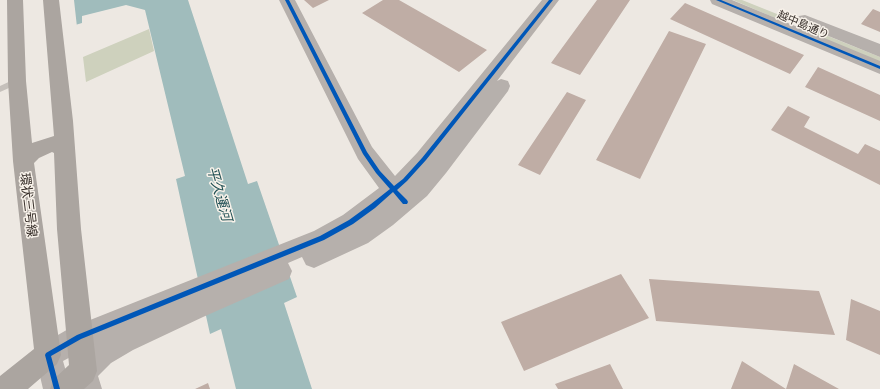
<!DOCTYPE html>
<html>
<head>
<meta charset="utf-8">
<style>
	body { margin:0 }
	canvas { display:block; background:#ede8e2 }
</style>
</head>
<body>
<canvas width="880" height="389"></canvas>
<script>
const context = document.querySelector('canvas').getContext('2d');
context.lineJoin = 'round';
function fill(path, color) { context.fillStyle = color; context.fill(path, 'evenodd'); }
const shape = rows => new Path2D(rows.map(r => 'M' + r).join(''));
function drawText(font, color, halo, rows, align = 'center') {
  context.font = font + ' Cabin,"Noto Sans JP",sans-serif'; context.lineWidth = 3; context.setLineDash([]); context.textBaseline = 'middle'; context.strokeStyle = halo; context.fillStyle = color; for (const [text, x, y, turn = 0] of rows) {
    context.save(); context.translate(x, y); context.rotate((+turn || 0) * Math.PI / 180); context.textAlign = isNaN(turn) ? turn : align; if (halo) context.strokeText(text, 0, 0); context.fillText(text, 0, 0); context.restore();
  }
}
const green = shape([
	[733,0,742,0,782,16,785,20,780,20],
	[149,29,154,51,86,82,83,57],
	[808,29,813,30,880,57,880,62,810,33]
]);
const water = shape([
	[0,0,188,0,248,184,257,181,297,297,284,303,312,389,236,389,221,329,210,334,176,179,185,176,145,10,126,5,82,16,82,23,72,26]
]);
const pier = shape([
	[0,0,74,0,77,27,74,27,74,31,0,51]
]);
const building = shape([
	[304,0,329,0,313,8],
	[383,0,399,0,487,50,459,72,362,13],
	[597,0,630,0,580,75,551,63],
	[685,3,804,55,790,74,670,19],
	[873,9,880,12,880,32,861,24],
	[669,31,706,44,640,179,596,160],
	[818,67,880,95,880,121,805,87],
	[567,92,586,100,540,175,518,165],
	[788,106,810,117,804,127,858,154,865,144,880,151,880,185,771,130],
	[621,274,649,318,524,371,501,322],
	[649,279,819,291,835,335,656,321],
	[851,299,880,311,880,355,846,340],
	[742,361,786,389,794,364,839,389,731,389],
	[610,364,623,389,558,389,555,384],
	[208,383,210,389,195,389]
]);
const lane = shape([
	[17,78,21,81,20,83,0,92,0,86,17,78]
]);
const secondary = shape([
	[279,0,295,0,372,147,395,176,417,153,542,0,559,0,497,81,501,79,508,81,510,86,508,91,446,173,427,196,393,225,368,243,314,268,306,265,302,257,288,263,292,271,289,279,203,317,133,350,111,363,98,376,102,389,74,389,69,371,73,361,93,345,63,361,71,389,43,389,35,355,39,346,70,328,314,231,343,215,379,188,358,159,279,0],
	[710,0,732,0,880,61,880,74,712,4,710,0],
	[805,15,880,44,880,57,799,24,797,20,799,16,805,15]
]);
const primary = shape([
	[7,0,23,0,26,81,32,143,54,136,43,0,59,0,73,121,81,229,97,371,93,381,84,389,50,389,54,379,69,365,57,229,54,153,52,152,39,158,34,163,61,355,57,364,28,389,0,389,0,376,34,349,13,161,8,81,7,0]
]);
const cycleway = shape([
	[285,0,289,0,367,152,380,171,394,186,403,179,422,158,549,0,553,0,426,160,407,181,397,190,407,200,408,202,407,204,403,204,393,192,375,208,353,224,324,240,81,339,51,356,60,389,54,389,45,355,46,353,77,335,320,236,349,220,371,204,390,189,376,173,363,154,285,0],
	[716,0,721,0,880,66,880,69,716,0]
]);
const farStreetnames = [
	["越中島通り",803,25,23]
];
const streetNames = [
	["環状三号線",28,205,83]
];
const waterNames = [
	["平久運河",219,194,74]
];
fill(green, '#ced1bd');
fill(water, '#a0bcbc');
fill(pier, '#ede8e2');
fill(building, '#bfada5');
fill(lane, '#c5c0bb');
fill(secondary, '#b6b0ac');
fill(primary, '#aba5a0');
fill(cycleway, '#0057b8');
drawText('11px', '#362e29', '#f8f2ea', farStreetnames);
drawText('13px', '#362e29', '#f8f2ea', streetNames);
drawText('italic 14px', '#225155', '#f8f2ea', waterNames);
</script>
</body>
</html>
